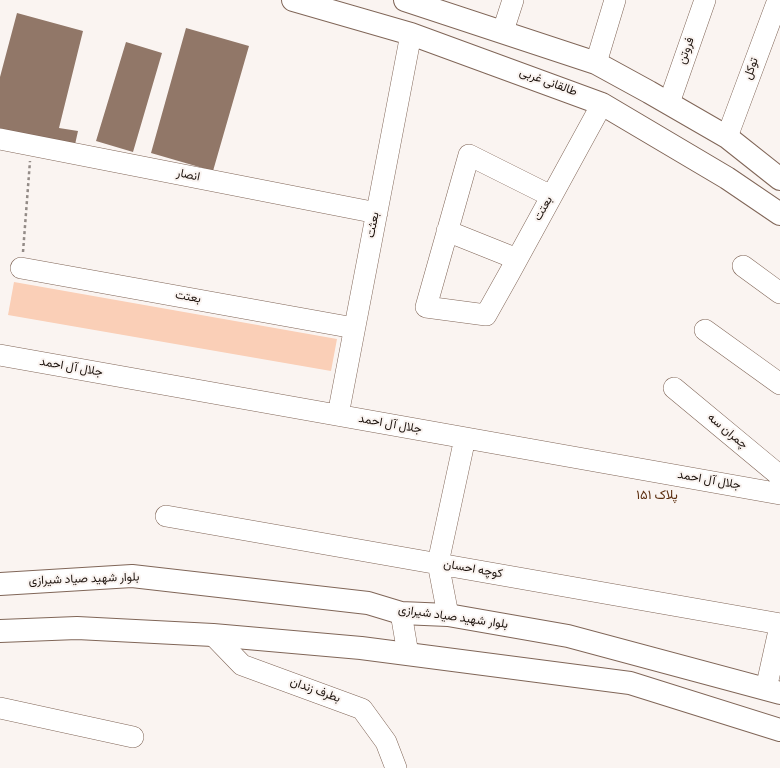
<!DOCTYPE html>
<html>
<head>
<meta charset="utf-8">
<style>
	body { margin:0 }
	canvas { display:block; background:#faf4f1 }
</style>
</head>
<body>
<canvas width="780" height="768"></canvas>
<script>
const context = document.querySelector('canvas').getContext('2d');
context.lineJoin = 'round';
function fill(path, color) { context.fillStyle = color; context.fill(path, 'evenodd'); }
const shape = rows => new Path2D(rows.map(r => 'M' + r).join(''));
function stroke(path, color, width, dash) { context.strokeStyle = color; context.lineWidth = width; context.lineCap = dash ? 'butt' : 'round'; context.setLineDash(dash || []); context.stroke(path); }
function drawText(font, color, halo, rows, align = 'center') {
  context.font = font + ' Overpass,Vazirmatn,sans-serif'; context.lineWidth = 4; context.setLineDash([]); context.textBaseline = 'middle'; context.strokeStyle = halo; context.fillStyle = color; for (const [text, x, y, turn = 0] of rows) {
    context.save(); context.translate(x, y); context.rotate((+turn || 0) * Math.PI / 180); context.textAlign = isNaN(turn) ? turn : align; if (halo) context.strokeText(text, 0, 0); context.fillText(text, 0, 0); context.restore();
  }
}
const green = shape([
	[14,282,337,339,331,371,8,315]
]);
const building = shape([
	[17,13,83,31,59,128,78,131,74,149,0,130,0,77],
	[186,28,249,46,213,171,151,153],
	[126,42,162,53,133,152,96,141]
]);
const path = shape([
	[23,252,30,161]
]);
const minor = shape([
	[503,31,513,0],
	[596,63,615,0],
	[669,103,705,0],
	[727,137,778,0],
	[0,139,377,213],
	[551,196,469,155,426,307,486,315,509,274,602,104],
	[447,231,517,259],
	[743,266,780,293],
	[21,268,354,328],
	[705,330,780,384],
	[0,355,780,494],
	[674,388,780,476],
	[338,415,411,34],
	[166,516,780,624],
	[401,613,408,654],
	[448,615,438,563,465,438],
	[213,635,242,665,362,709,386,742,396,768],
	[766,689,780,626],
	[0,708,133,737]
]);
const major = shape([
	[293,0,411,34,602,104,727,178,780,214],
	[405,0,596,63,649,92,727,137,780,179],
	[0,584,132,576,368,603,401,613,448,615,568,636,780,693],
	[0,631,77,628,213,635,361,648,630,683,780,730]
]);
const streetNames = [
	["فروتن",687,51,-70],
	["توکل",752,69,-70],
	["طالقانی غربی",548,83,20],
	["انصار",188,176,11],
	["بعتت",544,209,-61],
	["بعثت",374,225,-79],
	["بعتت",188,298,10],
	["جلال آل احمد",71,368,10],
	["جلال آل احمد",390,425,10],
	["چمران سه",727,432,40],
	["جلال آل احمد",709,481,10],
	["کوچه احسان",473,570,10],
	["بلوار شهید صیاد شیرازی",84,580,-2],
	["بلوار شهید صیاد شیرازی",453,618,8],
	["بطرف زندان",315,691,20]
];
const neighbourhoodNames = [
	["۱۵۱ پلاک",657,496]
];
fill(green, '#facfb7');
fill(building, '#917768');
stroke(minor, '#806658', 22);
stroke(major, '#806658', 24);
stroke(path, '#938b87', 2.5, [3, 3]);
stroke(minor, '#fff', 21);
stroke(major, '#fff', 22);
drawText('12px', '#1d130d', '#faf4f1', streetNames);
drawText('13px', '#5c2e0f', '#faf4f1', neighbourhoodNames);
</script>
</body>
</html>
